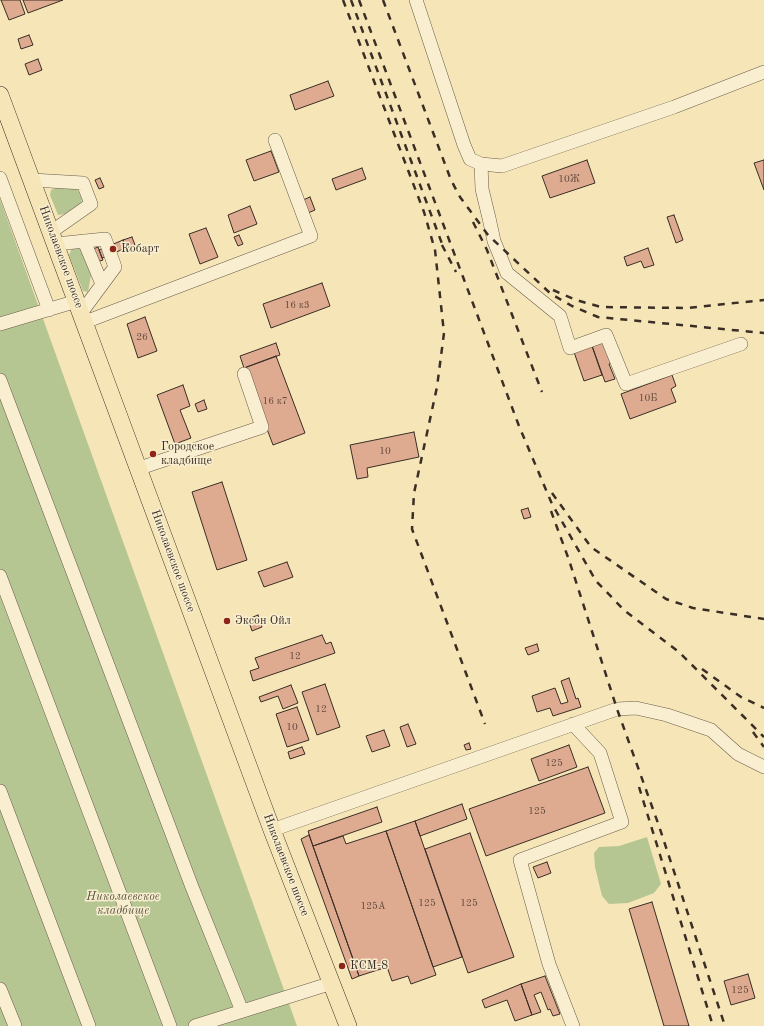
<!DOCTYPE html>
<html>
<head>
<meta charset="utf-8">
<style>
	body { margin:0 }
	canvas { display:block; background:#f6e6b7 }
</style>
</head>
<body>
<canvas width="764" height="1026"></canvas>
<script>
const context = document.querySelector('canvas').getContext('2d');
context.lineJoin = 'round';
function fill(path, color) { context.fillStyle = color; context.fill(path, 'evenodd'); }
const shape = rows => new Path2D(rows.map(r => 'M' + r).join(''));
function stroke(path, color, width, dash) { context.strokeStyle = color; context.lineWidth = width; context.lineCap = dash ? 'butt' : 'round'; context.setLineDash(dash || []); context.stroke(path); }
function drawText(font, color, halo, rows, align = 'center') {
  context.font = font + ' "Old Standard TT",serif'; context.lineWidth = 3; context.setLineDash([]); context.textBaseline = 'middle'; context.strokeStyle = halo; context.fillStyle = color; for (const [text, x, y, turn = 0] of rows) {
    context.save(); context.translate(x, y); context.rotate((+turn || 0) * Math.PI / 180); context.textAlign = isNaN(turn) ? turn : align; if (halo) context.strokeText(text, 0, 0); context.fillText(text, 0, 0); context.restore();
  }
}
const green = shape([
	[63,185,76,187,82,199,81,203,65,214,58,215,50,195,51,190],
	[0,199,297,1026,0,1026],
	[80,247,91,275,88,292,83,291,69,255,72,248],
	[647,837,661,884,654,893,628,903,609,904,602,896,595,867,594,853,599,847,619,846]
]);
const building = shape([
	[1,0,20,0,25,14,9,20,1,0],
	[23,0,63,0,28,13,23,0],
	[29,35,33,45,21,49,18,39,29,35],
	[38,59,42,70,29,75,25,64,38,59],
	[328,81,334,96,295,110,290,95,328,81],
	[271,151,279,172,254,181,246,160,271,151],
	[587,160,595,183,550,198,542,176,587,160],
	[764,160,764,190,754,163,764,160],
	[362,168,366,179,336,190,332,179,362,168],
	[100,178,104,187,99,189,95,180,100,178],
	[310,197,315,210,308,213,303,200,310,197],
	[250,206,257,224,234,233,228,215,250,206],
	[674,215,683,240,676,243,667,217,674,215],
	[206,228,218,257,200,264,189,234,206,228],
	[239,235,243,244,238,246,234,237,239,235],
	[132,237,135,245,126,248,123,240,132,237],
	[123,240,126,248,102,258,99,250,123,240],
	[98,247,103,260,91,264,86,252,98,247],
	[648,248,654,265,644,268,641,261,627,266,624,257,648,248],
	[322,283,330,306,271,328,263,304,322,283],
	[145,317,157,351,138,358,127,324,145,317],
	[603,339,612,363,609,364,615,379,605,382,591,343,603,339],
	[276,343,280,355,244,368,240,356,276,343],
	[592,346,602,375,584,381,574,352,592,346],
	[276,356,305,433,273,445,244,368,276,356],
	[672,375,676,386,671,389,676,402,630,419,621,394,672,375],
	[183,385,190,406,180,410,191,438,175,444,157,395,183,385],
	[204,400,207,409,198,412,195,404,204,400],
	[414,432,419,457,367,468,368,477,357,479,350,445,414,432],
	[222,482,247,560,217,570,192,492,222,482],
	[528,508,531,517,524,519,521,510,528,508],
	[287,562,293,577,264,587,258,572,287,562],
	[258,615,262,627,252,631,248,619,258,615],
	[322,635,326,644,331,642,335,653,253,681,250,671,259,668,255,658,322,635],
	[537,644,539,651,528,655,525,648,537,644],
	[569,678,576,699,578,698,581,707,553,716,550,708,537,712,532,696,555,688,561,704,568,702,561,681,569,678],
	[325,684,340,727,317,735,302,692,325,684],
	[291,685,298,703,283,709,278,696,261,702,259,697,291,685],
	[297,707,309,740,287,747,276,714,297,707],
	[408,724,416,744,407,747,400,727,408,724],
	[384,730,390,746,372,752,366,736,384,730],
	[469,743,471,749,466,750,464,745,469,743],
	[569,745,577,767,539,781,531,759,569,745],
	[302,747,305,754,290,759,288,752,302,747],
	[588,767,605,813,486,856,469,809,588,767],
	[462,804,467,819,420,836,415,821,462,804],
	[377,807,382,822,313,846,308,831,377,807],
	[415,821,462,957,433,967,386,831,415,821],
	[386,831,436,975,411,984,408,976,392,981,387,967,359,976,313,846,343,836,346,844,386,831],
	[470,833,514,957,468,973,425,849,470,833],
	[309,835,359,976,352,979,301,839,309,835],
	[547,862,551,873,538,878,533,867,547,862],
	[652,902,689,1026,664,1026,629,909,652,902],
	[748,974,755,998,731,1005,724,981,748,974],
	[545,976,560,1014,553,1016,550,1009,548,1010,541,992,534,995,541,1012,532,1015,521,984,545,976],
	[521,984,532,1015,515,1021,507,1000,485,1008,482,1000,521,984]
]);
const minor = shape([
	[416,0,464,145,470,159,481,164,502,166,674,107,764,72],
	[481,164,482,189,489,218,494,241,507,273,560,316,570,348,606,335,626,384,741,344],
	[0,178,49,310],
	[32,180,83,183,91,204,51,232],
	[84,241,102,284],
	[56,244,105,239,115,267,81,313],
	[85,322,311,236,275,140],
	[0,324,77,301],
	[0,380,192,887,242,1011],
	[140,468,262,427,244,374],
	[0,576,170,1026],
	[573,724,600,753,622,822,520,860,549,964,573,1026],
	[0,791,89,1026],
	[272,830,617,709,636,708,667,715,711,730,738,754,764,767],
	[0,989,15,1026],
	[195,1026,332,983]
]);
const major = shape([
	[0,95,272,830,348,1026]
]);
const rail = shape([
	[343,0,424,212,435,250,444,333,437,387,414,493,412,529,485,724],
	[351,0,444,249],
	[359,0,519,426,552,504,596,581,625,611,679,652,764,737],
	[383,0,451,180,460,197,488,235,551,294,572,306,598,317,764,333],
	[473,222,487,250,542,392],
	[442,245,456,272],
	[553,290,576,300,601,307,687,308,764,300],
	[552,493,591,547,666,599,693,608,764,619],
	[551,511,569,560,617,709,659,826,725,1026],
	[702,669,741,697,764,708],
	[753,732,764,747],
	[639,787,713,1026]
]);
const markers = [
	[113,249,4,"#8f2418"],
	[153,454,4,"#8f2418"],
	[227,621,4,"#8f2418"],
	[342,966,4,"#8f2418"]
];
const numberNames = [
	["10Ж",569,179],
	["16 к3",297,305],
	["26",142,337],
	["10Б",648,398],
	["16 к7",275,401],
	["10",385,451],
	["12",295,656],
	["12",321,709],
	["10",292,727],
	["125",554,763],
	["125",537,811],
	["125",427,903],
	["125",469,903],
	["125А",373,906],
	["125",740,990]
];
const poiNames = [
	["Кобарт",121,249],
	["Городское",161,447],
	["кладбище",161,461],
	["Эксон Ойл",235,621],
	["КСМ-8",350,966]
];
const streetNames = [
	["Николаевское шоссе",61,257,70],
	["Николаевское шоссе",173,561,70],
	["Николаевское шоссе",286,865,69]
];
const parkNames = [
	["Николаевское",123,897],
	["кладбище",123,911]
];
fill(green, '#b6c693');
fill(building, '#deaa90');
stroke(building, '#3a2e25', 1);
stroke(minor, '#695c4a', 14);
stroke(major, '#3a2e25', 18);
stroke(minor, '#f9efd0', 13);
stroke(major, '#f6e6b7', 17);
stroke(rail, '#3a2e25', 2.5, [7, 7]);
for (const [x, y, r, color] of markers) { const dot = new Path2D(); dot.arc(x, y, r, 0, 2 * Math.PI); context.fillStyle = color; context.fill(dot); stroke(dot, '#f9efd0', 1.5); }
drawText('10px', '#634d40', null, numberNames);
drawText('12px', '#3a2e25', '#f9efd0', poiNames, 'left');
drawText('12px', '#3a2e25', '#f9efd0', streetNames);
drawText('italic 12px', '#595440', '#f9efd0', parkNames);
</script>
</body>
</html>
